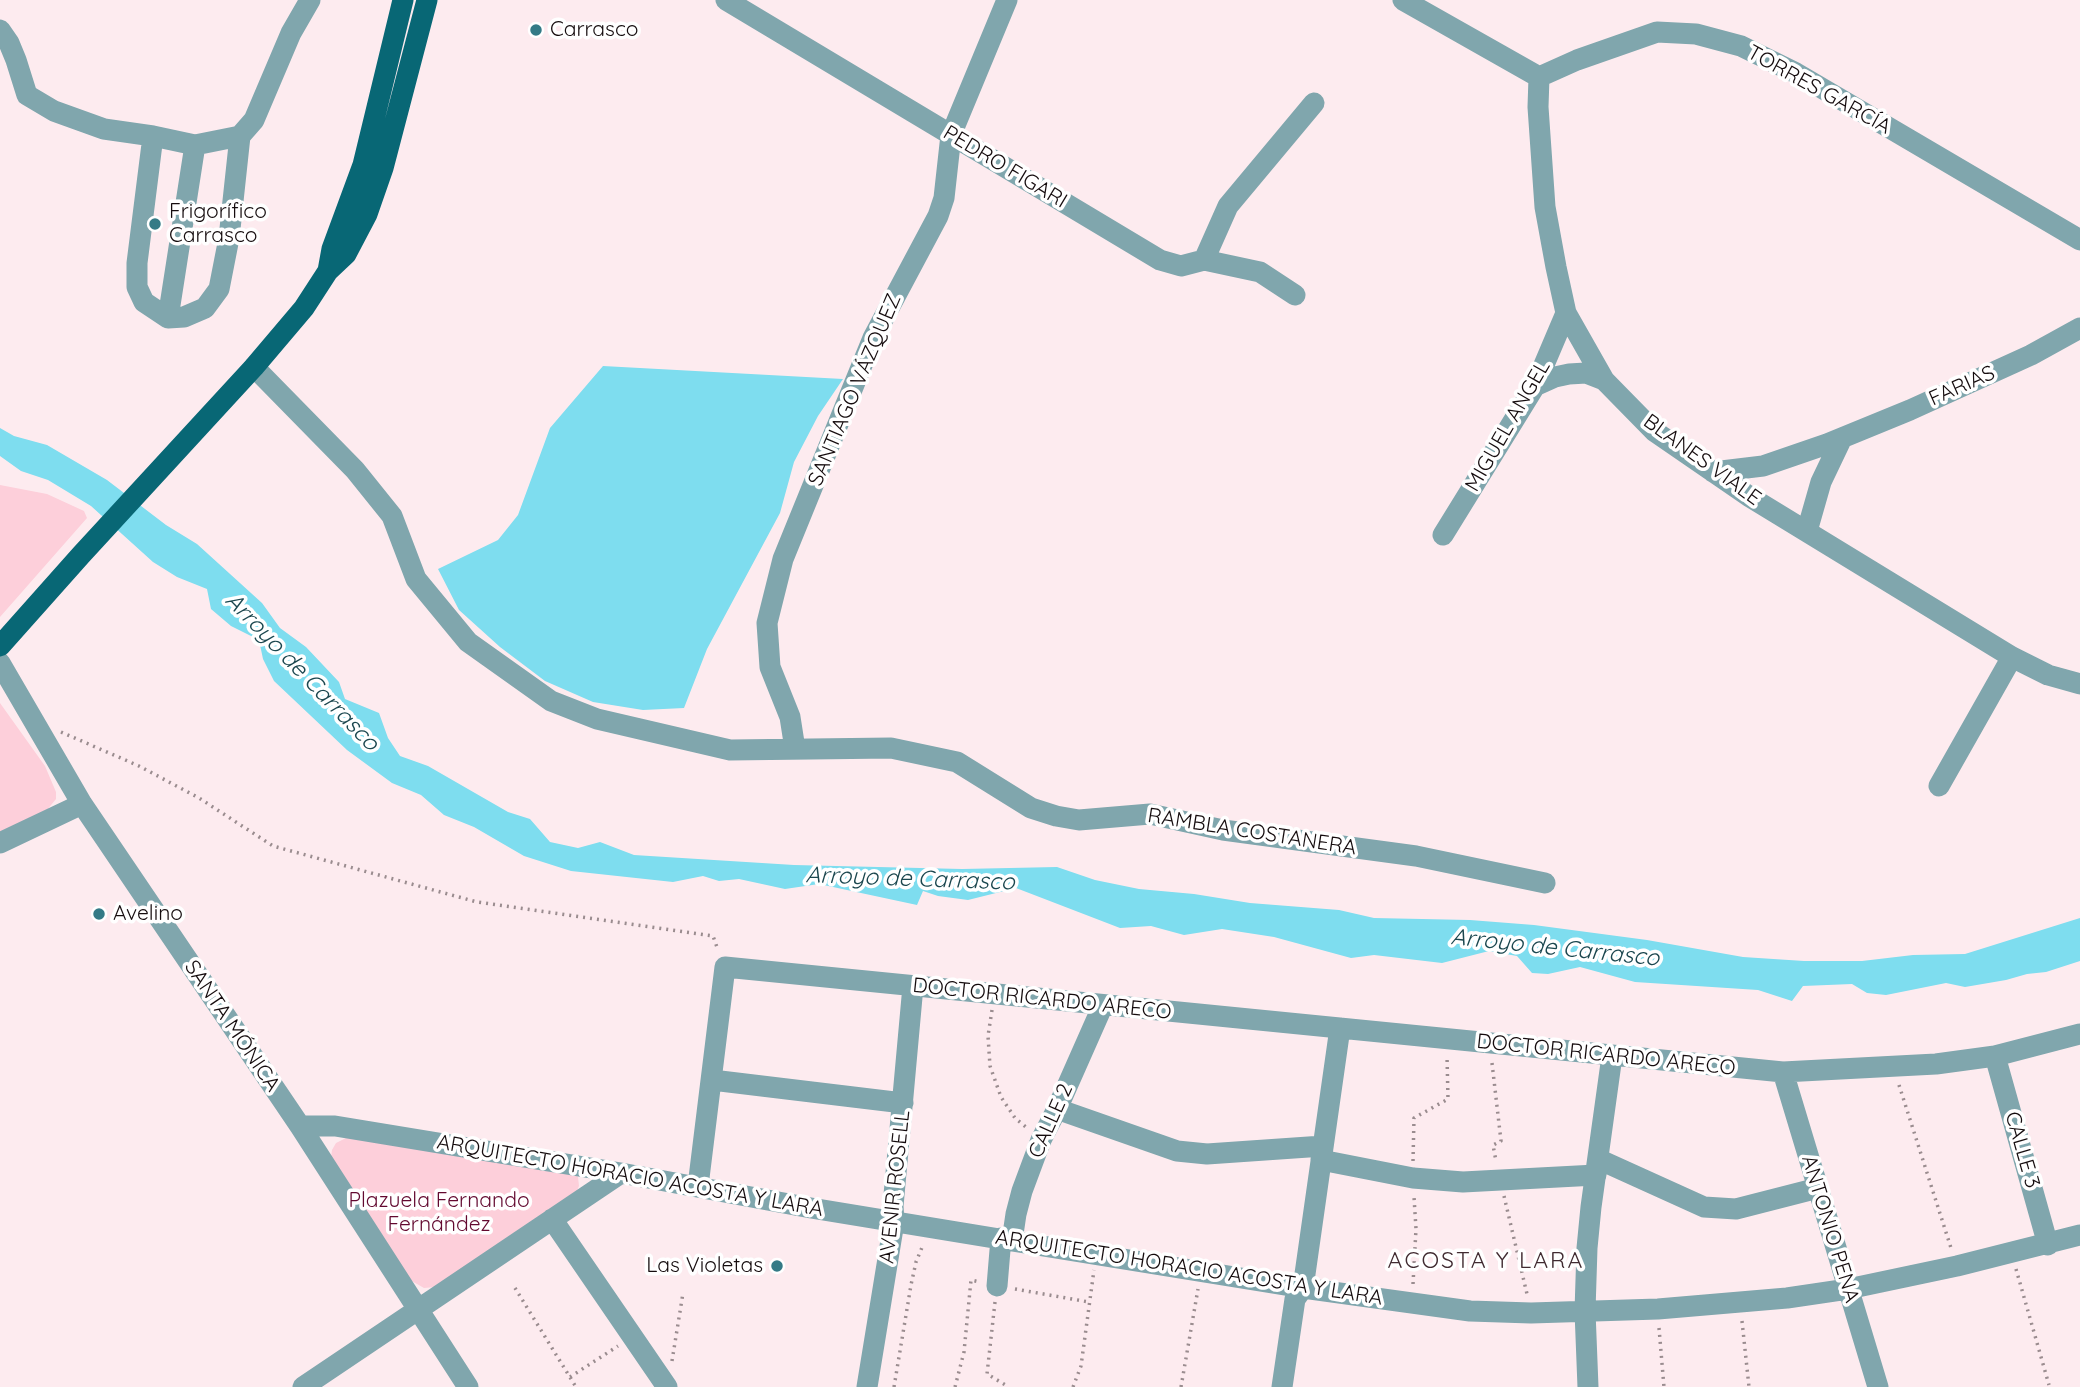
<!DOCTYPE html>
<html>
<head>
<meta charset="utf-8">
<style>
	body { margin:0 }
	canvas { display:block; background:#fdebef }
</style>
</head>
<body>
<canvas width="2080" height="1387"></canvas>
<script>
const context = document.querySelector('canvas').getContext('2d');
context.lineJoin = 'round';
function fill(path, color) { context.fillStyle = color; context.fill(path, 'evenodd'); }
const shape = rows => new Path2D(rows.map(r => 'M' + r).join(''));
function stroke(path, color, width, dash) { context.strokeStyle = color; context.lineWidth = width; context.lineCap = dash ? 'butt' : 'round'; context.setLineDash(dash || []); context.stroke(path); }
function drawText(font, color, halo, rows, align = 'center') {
  context.font = font + ' Quicksand,sans-serif'; context.lineWidth = 7; context.setLineDash([]); context.textBaseline = 'middle'; context.strokeStyle = halo; context.fillStyle = color; for (const [text, x, y, turn = 0] of rows) {
    context.save(); context.translate(x, y); context.rotate((+turn || 0) * Math.PI / 180); context.textAlign = isNaN(turn) ? turn : align; if (halo) context.strokeText(text, 0, 0); context.fillText(text, 0, 0); context.restore();
  }
}
const green = shape([
	[0,485,47,494,84,511,87,518,0,617],
	[0,703,45,766,56,792,56,799,47,810,0,834],
	[350,1136,572,1172,578,1177,579,1186,576,1193,435,1287,424,1288,410,1280,331,1157,332,1150,336,1143]
]);
const water = shape([
	[603,366,843,379,818,416,794,462,780,513,707,649,684,708,643,710,593,702,545,681,500,647,459,610,438,569,498,540,518,515,550,428],
	[0,428,14,436,47,445,107,480,166,525,197,544,262,603,280,628,306,647,339,682,345,699,379,713,388,738,400,756,428,766,508,812,530,819,550,842,578,848,600,842,634,855,794,865,962,869,1057,867,1095,880,1139,889,1194,894,1250,903,1339,910,1374,918,1470,920,1534,925,1647,940,1743,957,1804,961,1862,961,1913,955,1965,954,2080,918,2080,961,2046,972,2027,974,2006,980,1965,987,1946,983,1886,995,1867,993,1852,984,1803,986,1792,1001,1758,990,1635,982,1580,967,1548,974,1532,973,1517,956,1489,951,1442,963,1374,955,1351,958,1274,937,1222,929,1184,935,1151,926,1120,928,1016,888,968,900,938,896,923,891,917,905,819,884,785,889,739,879,719,881,703,876,673,882,571,871,524,856,474,827,444,815,421,795,392,783,347,750,274,681,263,659,259,640,231,626,211,609,207,589,177,577,153,562,91,506,48,480,21,471,0,456]
]);
const path = shape([
	[61,732,139,766,199,798,273,846,477,902,713,936,718,950],
	[992,1010,988,1036,990,1066,1001,1097,1015,1118,1026,1127],
	[1492,1063,1501,1141,1493,1145,1496,1161],
	[1899,1085,1951,1248],
	[1413,1161,1414,1118,1448,1099,1447,1056],
	[1504,1196,1527,1294],
	[2016,1269,2049,1385],
	[1413,1284,1416,1229,1414,1197],
	[515,1288,576,1387],
	[1015,1289,1089,1302],
	[995,1302,987,1374,1009,1387],
	[1742,1321,1749,1387],
	[1659,1328,1664,1387],
	[672,1361,683,1293],
	[570,1377,618,1346],
	[894,1387,911,1285,916,1262,923,1245],
	[955,1387,964,1352,971,1280,980,1282],
	[1073,1387,1081,1366,1094,1270],
	[1181,1387,1198,1289]
]);
const minor = shape([
	[726,0,1160,260,1181,266,1204,260,1260,272,1295,295],
	[1403,0,1539,77],
	[0,30,9,43,16,60,27,95,54,111,104,129,153,136,195,145,240,136,254,120,291,33,310,0],
	[1539,77,1538,107,1545,207,1556,267,1566,313,1604,380,1654,431,1750,497,2012,657,2048,675,2080,684],
	[1539,77,1577,60,1657,32,1696,34,1741,46,1796,73,2080,240],
	[153,136,137,263,137,287,144,302,168,318,184,317,205,308,219,289,229,238,240,136],
	[1204,260,1228,206,1314,103],
	[168,318,195,145],
	[254,367,355,470,392,516,416,579,468,642,551,701,597,719,730,750,891,748,957,762,1031,808,1056,816,1079,820,1150,814,1223,830,1416,856,1545,883],
	[1535,386,1555,377,1569,374,1586,373,1604,380],
	[1713,472,1763,466,1827,444,1910,410,2031,355,2080,328],
	[1807,531,1821,482,1842,438],
	[1443,535,1535,386,1566,313],
	[0,663,82,804,300,1126,468,1387],
	[795,749,790,717,770,667,767,623,783,559,873,338,938,216,944,198,951,135,1007,0],
	[1939,786,2012,657],
	[0,843,82,804],
	[1995,1056,2048,1245],
	[1783,1072,1878,1387],
	[712,1080,903,1103],
	[1057,1109,1177,1151,1207,1154,1323,1146],
	[300,1126,335,1126,621,1173,811,1208,1012,1241,1303,1288,1470,1311,1531,1313,1658,1309,1787,1298,1848,1289,1957,1266,2080,1235],
	[1598,1159,1704,1207,1736,1209,1818,1188],
	[1321,1160,1413,1178,1463,1182,1596,1175],
	[698,1186,725,967,1783,1072,1936,1064,1995,1056,2080,1034],
	[552,1219,667,1387],
	[1012,1241,1016,1214,1022,1191,1041,1140,1057,1109,1103,1005],
	[997,1286,1001,1238],
	[303,1387,621,1173],
	[867,1387,894,1222,893,1206,913,986],
	[1282,1387,1295,1299,1303,1288,1340,1028],
	[1588,1387,1585,1311,1587,1248,1591,1207,1612,1056]
]);
const major = shape([
	[328,271,332,249,363,165,403,0],
	[0,646,81,555,254,367,304,308,328,271,346,254,367,214,383,168,427,0]
]);
const markers = [
	[536,30,7,"#347a86"],
	[155,224,7,"#347a86"],
	[99,914,7,"#347a86"],
	[777,1266,7,"#347a86"]
];
const poiNames = [
	["Carrasco",550,30],
	["Frigorífico",169,212],
	["Carrasco",169,236],
	["Avelino",113,914],
	["Las Violetas",763,1266,"right"]
];
const streetNames = [
	["TORRES GARCÍA",1819,90,29],
	["PEDRO FIGARI",1005,167,31],
	["FARIAS",1962,386,-24],
	["SANTIAGO VÁZQUEZ",855,390,-67],
	["MIGUEL ANGEL",1508,426,-60],
	["BLANES VIALE",1702,460,36],
	["RAMBLA COSTANERA",1252,832,9],
	["DOCTOR RICARDO ARECO",1042,999,6],
	["SANTA MÓNICA",232,1026,56],
	["DOCTOR RICARDO ARECO",1606,1055,6],
	["CALLE 2",1051,1121,-66],
	["CALLE 3",2022,1150,74],
	["ARQUITECTO HORACIO ACOSTA Y LARA",630,1176,10],
	["AVENIR ROSELL",895,1187,-84],
	["ANTONIO PENA",1830,1229,73],
	["ARQUITECTO HORACIO ACOSTA Y LARA",1189,1268,9]
];
const parkNames = [
	["Plazuela Fernando",439,1201],
	["Fernández",439,1225]
];
const waterNames = [
	["Arroyo de Carrasco",302,672,46],
	["Arroyo de Carrasco",910,879,2],
	["Arroyo de Carrasco",1555,948,6]
];
const neighbourhoodNames = [
	["ACOSTA Y LARA",1486,1261]
];
fill(green, '#fdcfda');
fill(water, '#7eddef');
stroke(path, '#9a8c8f', 3.5, [2, 5]);
stroke(minor, '#80a6ad', 21);
stroke(major, '#086775', 21);
for (const [x, y, r, color] of markers) { const dot = new Path2D(); dot.arc(x, y, r, 0, 2 * Math.PI); context.fillStyle = color; context.fill(dot); stroke(dot, '#fff', 2.5); }
drawText('21px', '#150c0e', '#fff', poiNames, 'left');
drawText('21px', '#150c0e', '#fff', streetNames);
drawText('21px', '#630930', '#fff', parkNames);
drawText('italic 23px', '#1b474f', '#fff', waterNames);
context.letterSpacing = '2px';
drawText('23px', '#412b31', '#fff', neighbourhoodNames);
context.letterSpacing = '0px';
</script>
</body>
</html>
